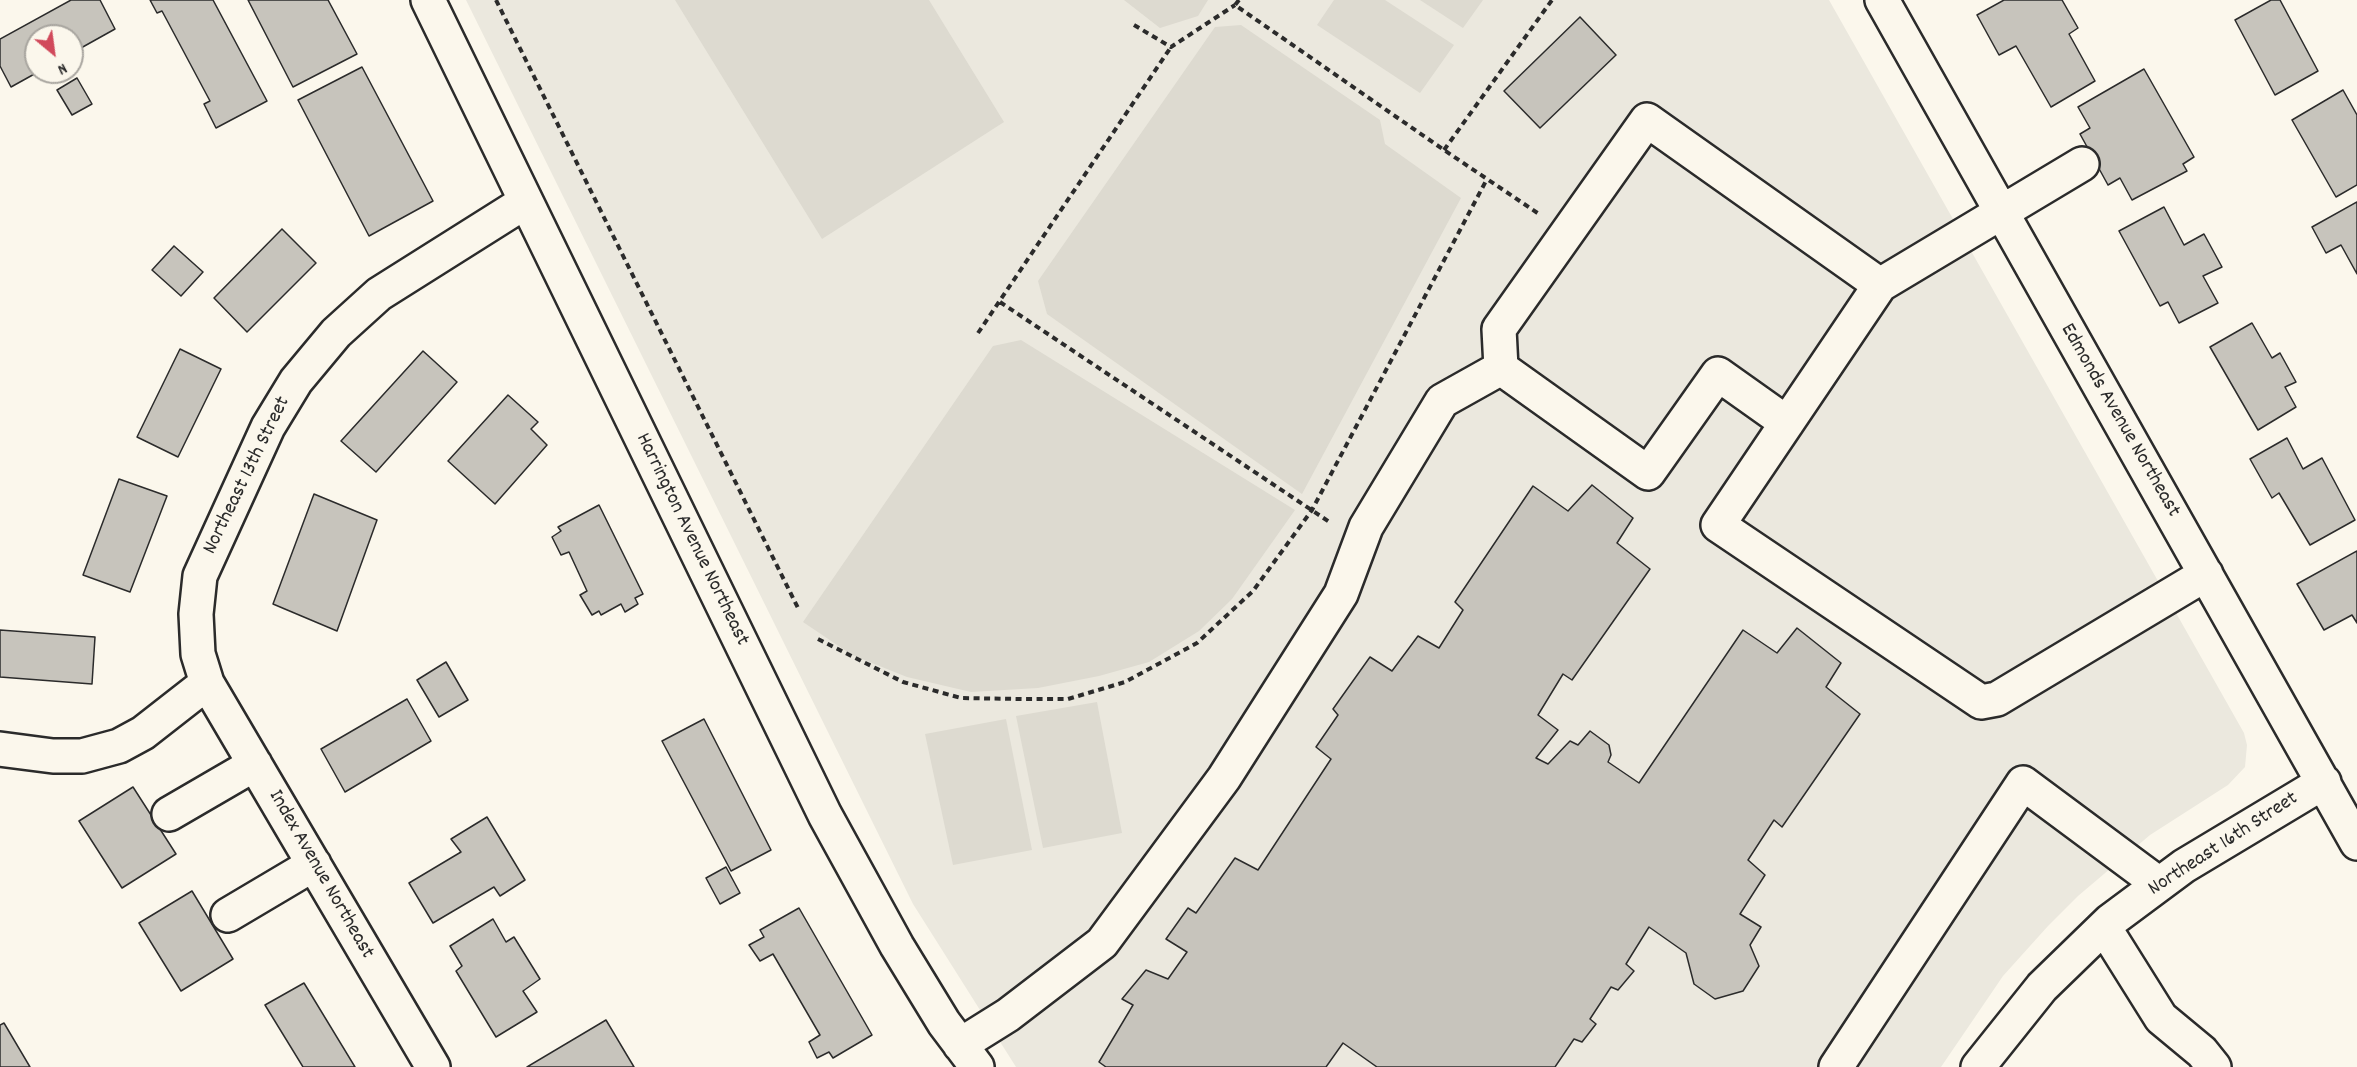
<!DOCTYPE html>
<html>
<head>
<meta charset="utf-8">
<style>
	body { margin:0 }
	#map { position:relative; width:2357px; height:1067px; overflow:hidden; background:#fbf7ec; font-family:Dekko,sans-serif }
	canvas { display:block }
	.north { position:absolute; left:24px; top:24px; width:60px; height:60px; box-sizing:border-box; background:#fbf7ec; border:2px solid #a8a59f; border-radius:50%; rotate:151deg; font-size:16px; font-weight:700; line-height:24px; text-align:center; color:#2b2b2b }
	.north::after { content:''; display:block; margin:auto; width:21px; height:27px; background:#d1495b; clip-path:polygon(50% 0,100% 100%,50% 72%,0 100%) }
</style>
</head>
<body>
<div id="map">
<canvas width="2357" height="1067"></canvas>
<div class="north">N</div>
</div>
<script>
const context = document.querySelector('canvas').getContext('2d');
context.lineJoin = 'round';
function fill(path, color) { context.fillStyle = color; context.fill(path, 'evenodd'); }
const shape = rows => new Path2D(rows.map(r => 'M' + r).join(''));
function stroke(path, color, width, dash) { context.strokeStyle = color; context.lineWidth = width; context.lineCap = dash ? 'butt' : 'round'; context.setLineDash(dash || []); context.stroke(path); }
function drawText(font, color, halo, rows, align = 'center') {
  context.font = font + ' Dekko,sans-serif'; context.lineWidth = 4.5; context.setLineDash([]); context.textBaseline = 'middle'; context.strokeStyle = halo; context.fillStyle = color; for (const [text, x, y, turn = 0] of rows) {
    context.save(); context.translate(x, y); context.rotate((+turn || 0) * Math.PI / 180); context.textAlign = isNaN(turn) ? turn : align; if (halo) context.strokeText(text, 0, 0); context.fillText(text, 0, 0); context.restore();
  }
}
const built = shape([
	[466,0,1829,0,2244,733,2247,745,2245,767,2228,785,2150,835,2078,896,2048,926,2003,976,1941,1067,1016,1067,913,904]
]);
const green = shape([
	[675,0,929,0,1004,122,822,239],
	[1124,0,1208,0,1198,16,1160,28],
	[1334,0,1385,0,1454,45,1420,93,1317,25],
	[1420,0,1483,0,1463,28],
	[1241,25,1380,120,1385,144,1461,198,1302,494,1047,314,1038,281,1215,27],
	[1021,340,1295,510,1232,599,1199,631,1149,662,1099,676,1038,688,971,692,907,677,852,655,803,622,993,346],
	[1097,702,1122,833,1043,848,1016,716],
	[1006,719,1032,850,953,865,925,734]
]);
const building = shape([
	[71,0,100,0,115,29,72,53,72,36,36,36,36,72,38,72,11,87,0,66,0,39,71,0],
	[150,0,213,0,267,101,216,128,204,104,210,101,162,11,157,13,150,0],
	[248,0,328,0,357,54,293,87,248,0],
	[2004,0,2062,0,2078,28,2069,34,2095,81,2051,107,2016,46,1999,55,1977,15,2004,0],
	[2271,0,2280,0,2318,71,2275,95,2235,20,2271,0],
	[1580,17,1616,55,1540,128,1504,91,1580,17],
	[362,67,433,201,369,236,298,100,362,67],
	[2144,69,2194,157,2183,164,2187,171,2132,200,2120,178,2108,185,2080,134,2090,128,2078,107,2144,69],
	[77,78,92,104,72,115,57,90,77,78],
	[2343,90,2357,115,2357,185,2336,197,2292,120,2343,90],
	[2357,202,2357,274,2341,245,2326,253,2312,227,2357,202],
	[2164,207,2184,245,2204,234,2222,267,2203,276,2218,303,2179,323,2168,302,2160,306,2119,231,2164,207],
	[282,229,316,263,247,332,214,298,282,229],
	[174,246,203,272,181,296,152,270,174,246],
	[2252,323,2272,358,2280,353,2296,382,2285,387,2296,407,2258,430,2210,347,2252,323],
	[180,349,221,369,178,457,137,437,180,349],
	[423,351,457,382,376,472,341,441,423,351],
	[508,395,538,422,531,429,547,445,495,504,448,461,508,395],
	[2287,438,2303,469,2322,458,2355,520,2310,545,2279,493,2272,498,2250,459,2287,438],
	[119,479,167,496,130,592,83,575,119,479],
	[1592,485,1633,518,1617,543,1650,569,1572,680,1563,674,1538,715,1558,730,1536,758,1548,764,1570,741,1578,745,1590,731,1609,745,1611,755,1608,762,1639,783,1743,630,1777,653,1797,628,1841,663,1826,687,1860,714,1782,827,1774,820,1748,860,1765,875,1740,914,1761,927,1750,945,1759,966,1743,991,1715,999,1694,984,1686,953,1649,927,1626,964,1634,971,1618,990,1611,987,1590,1019,1596,1024,1582,1042,1574,1039,1555,1067,1377,1067,1343,1043,1326,1067,1106,1067,1099,1062,1133,1005,1122,999,1146,970,1168,979,1187,952,1166,939,1188,908,1196,913,1235,858,1258,870,1331,759,1316,747,1338,715,1333,709,1370,657,1392,671,1418,636,1439,648,1463,610,1455,602,1533,486,1568,511,1592,485],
	[314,494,377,520,337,631,273,604,314,494],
	[599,505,643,594,635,598,638,604,625,612,621,604,601,615,599,611,592,615,580,595,587,591,569,552,561,555,552,537,561,531,558,527,599,505],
	[2357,551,2357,623,2352,615,2324,630,2297,584,2357,551],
	[0,630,95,637,92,684,0,677,0,630],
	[446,662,468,700,439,717,417,680,446,662],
	[407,699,431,741,345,792,321,749,407,699],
	[704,719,771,850,731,871,662,741,704,719],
	[133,787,176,854,122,888,79,821,133,787],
	[487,817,525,880,500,896,494,887,433,923,409,883,461,852,451,839,487,817],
	[726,867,740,893,720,904,706,878,726,867],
	[192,891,233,959,181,991,139,923,192,891],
	[799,908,872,1035,833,1058,829,1052,817,1058,809,1042,820,1035,773,954,760,961,749,945,764,937,760,930,799,908],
	[493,919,506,942,514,937,540,979,523,991,537,1012,496,1037,456,971,462,966,450,946,493,919],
	[304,983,355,1067,303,1067,265,1005,304,983],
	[606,1020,634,1067,527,1067,606,1020],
	[4,1023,30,1067,0,1067,0,1025,4,1023]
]);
const path = shape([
	[496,0,798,608],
	[1239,0,1235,5,1444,150,1539,214],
	[1134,25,1171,47,1235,5],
	[1444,150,1552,0],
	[1000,302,1331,523],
	[978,333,1171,47],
	[818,639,903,682,961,698,1022,699,1068,699,1125,682,1197,643,1253,591,1312,510,1487,179]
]);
const minor = shape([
	[428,0,825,815,897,946,944,1023,977,1067],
	[1882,0,2357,843],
	[2082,164,1880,285,1718,525,1981,702,1997,699,2206,574],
	[1501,368,1499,329,1647,120,1880,285],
	[1501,368,1648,473,1718,374,1787,423],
	[0,749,53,756,82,756,119,746,143,733,207,683],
	[169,814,255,764],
	[228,915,314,864],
	[2104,927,2161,1018,2202,1052,2214,1067],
	[960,1045,1008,1015,1102,943,1224,778,1341,594,1366,527,1442,401,1501,368],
	[433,1067,207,683,198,654,196,614,200,576,268,427,296,381,336,333,379,294,525,202],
	[1836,1067,2023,783,2159,884],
	[1978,1067,2042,987,2110,921,2184,866,2324,782]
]);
const streetNames = [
	["Edmonds Avenue Northeast",2119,421,60],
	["Northeast 13th Street",248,476,-64],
	["Harrington Avenue Northeast",691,540,64],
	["Northeast 16th Street",2224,845,-33],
	["Index Avenue Northeast",320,875,60]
];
fill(built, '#ebe8de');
fill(green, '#dddad0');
fill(building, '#c7c4bc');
stroke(building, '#2b2b2b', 1.5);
stroke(minor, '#2b2b2b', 38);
stroke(path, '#2b2b2b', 4, [6, 4.5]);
stroke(minor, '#fbf7ec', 33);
drawText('21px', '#2b2b2b', '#fbf7ec', streetNames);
</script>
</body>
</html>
